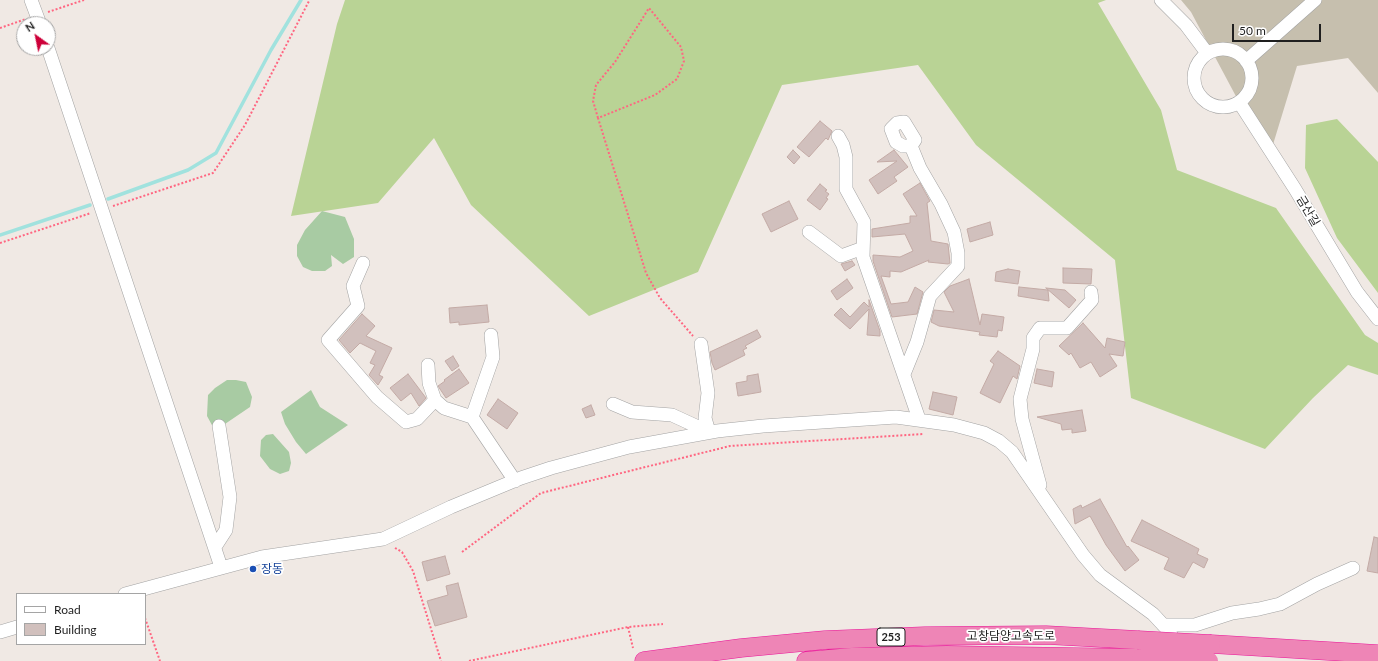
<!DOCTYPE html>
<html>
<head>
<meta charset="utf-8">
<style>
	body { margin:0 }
	#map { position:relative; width:1378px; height:661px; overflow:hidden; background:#f0e9e4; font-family:Lato,sans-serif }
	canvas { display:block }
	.legend { position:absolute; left:16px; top:593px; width:130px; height:52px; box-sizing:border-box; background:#fff; border:1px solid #a5a5a5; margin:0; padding:5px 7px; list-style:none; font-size:12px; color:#1f1f1f }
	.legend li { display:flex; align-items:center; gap:8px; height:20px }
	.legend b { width:20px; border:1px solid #a5a5a5 }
	.north { position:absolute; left:16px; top:16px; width:40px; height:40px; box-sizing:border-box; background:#fff; border:1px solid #a5a5a5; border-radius:50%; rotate:327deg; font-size:11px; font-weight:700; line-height:16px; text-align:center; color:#1f1f1f }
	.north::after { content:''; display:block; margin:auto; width:14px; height:18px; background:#cd0039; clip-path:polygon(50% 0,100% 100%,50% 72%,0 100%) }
	.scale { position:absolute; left:1232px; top:24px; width:89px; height:18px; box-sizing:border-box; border:2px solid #1f1f1f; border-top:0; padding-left:5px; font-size:12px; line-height:14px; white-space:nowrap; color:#1f1f1f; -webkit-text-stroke:3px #fff; paint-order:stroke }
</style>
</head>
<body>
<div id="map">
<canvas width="1378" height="661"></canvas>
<ul class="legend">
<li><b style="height:5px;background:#fff"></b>Road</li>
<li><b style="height:11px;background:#d1c0bd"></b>Building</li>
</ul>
<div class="north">N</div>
<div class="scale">50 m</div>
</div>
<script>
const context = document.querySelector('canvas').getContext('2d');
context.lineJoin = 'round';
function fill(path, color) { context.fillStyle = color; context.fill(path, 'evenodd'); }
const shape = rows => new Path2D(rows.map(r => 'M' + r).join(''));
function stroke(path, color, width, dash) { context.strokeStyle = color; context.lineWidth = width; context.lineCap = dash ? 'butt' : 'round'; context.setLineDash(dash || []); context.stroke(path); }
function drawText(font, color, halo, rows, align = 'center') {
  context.font = font + ' Lato,"Noto Sans KR",sans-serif'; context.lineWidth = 3.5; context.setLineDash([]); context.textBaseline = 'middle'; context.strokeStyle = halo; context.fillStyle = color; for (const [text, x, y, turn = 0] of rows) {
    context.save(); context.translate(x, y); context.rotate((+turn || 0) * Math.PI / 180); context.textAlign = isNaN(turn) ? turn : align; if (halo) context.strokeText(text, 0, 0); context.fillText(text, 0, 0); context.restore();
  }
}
const construction = shape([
	[1181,0,1378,0,1378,93,1348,58,1297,66,1271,151,1239,102,1191,12]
]);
const forest = shape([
	[345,0,1106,0,1098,3,1161,110,1177,170,1276,208,1365,335,1378,343,1378,375,1348,365,1313,398,1265,449,1131,398,1115,260,976,145,918,65,782,85,698,272,589,316,471,205,434,138,378,203,291,216,337,24],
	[1337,119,1378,162,1378,293,1337,238,1305,168,1306,125]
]);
const cemetery = shape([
	[322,211,345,217,354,239,354,257,343,264,331,255,332,266,325,271,312,271,303,267,297,256,297,245,305,230],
	[227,380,236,380,246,382,252,397,250,407,222,426,213,427,207,416,208,395,215,388],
	[311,390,320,407,348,425,306,454,296,442,285,424,281,412],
	[273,434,289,452,291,463,289,471,280,474,270,469,260,456,261,440,266,435]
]);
const stream = shape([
	[108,199,188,170,216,153,271,50,301,0],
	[0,235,90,205]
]);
const building = shape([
	[820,121,832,131,828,140,826,138,809,157,797,147,820,121],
	[793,150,800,157,794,164,787,157,793,150],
	[894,150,908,167,894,177,897,181,878,194,869,180,897,161,877,162,894,150],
	[920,183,930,201,927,203,931,241,948,244,950,263,948,264,928,262,929,260,901,272,890,271,890,277,881,276,891,304,908,302,915,287,923,292,917,314,892,317,873,261,873,255,900,257,913,251,905,234,872,237,872,229,910,223,910,216,917,216,903,194,920,183],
	[820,184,827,190,825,191,829,194,826,198,828,199,820,210,807,200,820,184],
	[789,201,798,219,771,232,762,214,789,201],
	[990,222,993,235,970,242,967,229,990,222],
	[852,261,855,265,845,271,841,264,852,261],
	[1063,268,1092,269,1091,284,1063,283,1063,268],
	[1008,269,1020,271,1018,284,995,281,996,272,1008,269],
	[847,279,853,288,837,300,831,291,847,279],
	[969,279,980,325,982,314,1004,317,1002,331,998,330,997,337,979,335,980,332,939,326,931,322,934,310,954,312,944,292,950,286,969,279],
	[1019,287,1048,290,1049,301,1018,296,1019,287],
	[1046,288,1065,290,1076,300,1069,308,1046,288],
	[869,300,880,331,880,336,867,335,869,309,850,329,834,315,841,308,850,317,864,302,869,307,869,300],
	[487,305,489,322,459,325,459,322,450,323,449,308,487,305],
	[362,314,375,326,366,336,392,348,379,375,383,377,378,385,369,375,375,365,370,363,376,351,360,343,350,353,339,340,362,314],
	[1083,323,1105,348,1107,338,1125,342,1123,356,1109,354,1117,366,1100,377,1091,362,1080,368,1071,353,1069,355,1059,346,1083,323],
	[757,330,761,337,745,346,747,348,743,350,745,355,715,370,712,363,710,352,757,330],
	[998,351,1020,366,1017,379,1013,376,1000,403,980,393,994,364,990,361,998,351],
	[453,356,459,366,452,371,445,361,453,356],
	[459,369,469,383,446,398,438,386,445,381,444,380,459,369],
	[1037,369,1054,372,1052,387,1034,383,1037,369],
	[408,374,426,398,419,406,411,393,401,401,390,388,408,374],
	[758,374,761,392,738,396,736,383,747,381,747,376,758,374],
	[933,392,957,397,953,415,929,409,933,392],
	[498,399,518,413,507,429,487,415,498,399],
	[591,405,595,415,586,418,582,409,591,405],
	[1082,410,1086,431,1072,433,1072,429,1062,430,1061,424,1037,417,1082,410],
	[1100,499,1127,547,1128,546,1139,560,1125,571,1106,545,1090,516,1075,524,1073,509,1081,505,1082,508,1100,499],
	[1142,520,1199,549,1197,554,1208,559,1204,568,1193,562,1184,578,1164,569,1169,558,1131,541,1142,520],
	[1374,537,1378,538,1378,573,1367,571,1374,537],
	[445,556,450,574,427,581,422,562,445,556],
	[458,583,467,617,435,626,427,601,448,595,446,586,458,583]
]);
const path = shape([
	[48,12,84,0],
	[0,28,26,19],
	[598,118,593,101,596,85,615,62,649,8,681,47,684,61,677,79,655,95,598,118,646,273,660,298,693,336],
	[113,206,213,173,245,125,309,1],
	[0,243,91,213],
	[395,548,402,552,413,571,441,661],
	[462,552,541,493,730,446,923,434],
	[145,618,160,661],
	[628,627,633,648],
	[469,661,628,627,663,624]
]);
const minor = shape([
	[31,0,40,24],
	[1161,0,1186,25,1207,53],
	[48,48,221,567],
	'1194 78a29 29 0 1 1 58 0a29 29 0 1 1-58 0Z',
	[1246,61,1315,0],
	[1239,102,1295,189,1357,292,1378,319],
	[838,136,843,145,846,157,846,189,864,222,863,257,919,419],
	[809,232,841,256,863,248],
	[363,263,353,286,358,306,328,340,377,397,406,422,417,419,435,400],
	[491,335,493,357,472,417,515,481],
	[701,344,708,393,705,418,709,432],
	[428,365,429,383,435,400,444,408,472,417],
	[904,374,917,342,930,296,958,266,958,253,954,232,941,204,920,168,911,146,915,140,904,122,897,123,891,129,896,142,903,146,911,146],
	[613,404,632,412,672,415,709,432],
	[1040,485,1022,419,1020,399,1033,349,1033,338,1040,328,1067,328,1092,300,1091,292],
	[215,547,226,530,230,497,219,426],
	[125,594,262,557,383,539,451,507,521,478,551,468,629,447,717,431,763,426,896,417,954,425,984,433,999,441,1012,452,1083,555,1100,575,1153,614,1166,628,1179,646],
	[1163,625,1195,625,1232,613,1259,609,1280,604,1317,584,1353,568],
	[0,632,17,627]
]);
const highway = shape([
	[1211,644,1378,654],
	[644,661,741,648,825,640,925,636,1046,635,1138,640],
	[806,661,852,657,947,655,1141,658]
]);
const highwayBridge = shape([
	[1138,640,1211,644],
	[1141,658,1209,661]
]);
const markers = [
	[253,569,4,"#1a4fb4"]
];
const shields = [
	[891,637,28]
];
const shieldNames = [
	["253",891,637]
];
const streetNames = [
	["금산길",1308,211,59],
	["고창담양고속도로",1011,636]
];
const transitNames = [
	["장동",261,569]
];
fill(construction, '#c6bfae');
fill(forest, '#b9d395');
fill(cemetery, '#a8cba3');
stroke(stream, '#a1e2de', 3.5);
fill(building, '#d1c0bd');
stroke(building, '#c3aaa5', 1);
stroke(minor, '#a3a3a3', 14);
stroke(highway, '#ea1599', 19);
stroke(path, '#ff6681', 2, [2, 2]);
stroke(minor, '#fff', 13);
stroke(highway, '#ee85b6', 18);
stroke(highwayBridge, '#ea1599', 19, []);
stroke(highwayBridge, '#ee85b6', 18);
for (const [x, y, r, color] of markers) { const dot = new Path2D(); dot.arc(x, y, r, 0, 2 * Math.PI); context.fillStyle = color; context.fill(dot); stroke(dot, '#fff', 1.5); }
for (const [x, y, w] of shields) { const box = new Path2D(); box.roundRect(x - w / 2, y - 9, w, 18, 3); context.fillStyle = '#fff'; context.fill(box); stroke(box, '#1f1f1f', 1); }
drawText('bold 11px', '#1f1f1f', null, shieldNames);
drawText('12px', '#1f1f1f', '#fff', streetNames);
drawText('12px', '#164399', '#fff', transitNames, 'left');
</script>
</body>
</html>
